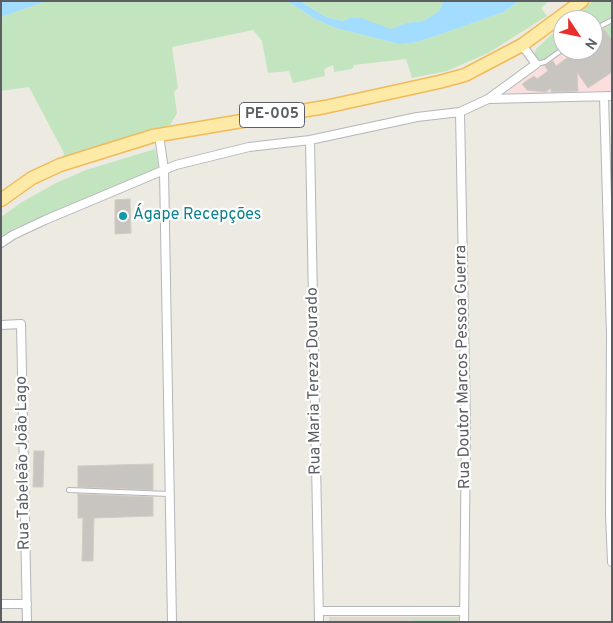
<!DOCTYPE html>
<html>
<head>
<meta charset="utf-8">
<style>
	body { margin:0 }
	#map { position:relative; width:613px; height:623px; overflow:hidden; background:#edeae2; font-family:Overpass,sans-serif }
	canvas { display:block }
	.frame { position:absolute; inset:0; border:2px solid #5b5f63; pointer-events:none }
	.north { position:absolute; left:553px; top:10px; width:50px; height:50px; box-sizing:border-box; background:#fff; border:1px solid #bdbfc1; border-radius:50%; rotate:124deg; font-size:14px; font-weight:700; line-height:20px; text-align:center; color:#5b5f63 }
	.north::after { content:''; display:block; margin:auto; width:18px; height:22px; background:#e7302e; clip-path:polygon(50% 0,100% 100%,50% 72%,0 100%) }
</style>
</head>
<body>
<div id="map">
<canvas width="613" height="623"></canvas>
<div class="frame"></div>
<div class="north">N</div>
</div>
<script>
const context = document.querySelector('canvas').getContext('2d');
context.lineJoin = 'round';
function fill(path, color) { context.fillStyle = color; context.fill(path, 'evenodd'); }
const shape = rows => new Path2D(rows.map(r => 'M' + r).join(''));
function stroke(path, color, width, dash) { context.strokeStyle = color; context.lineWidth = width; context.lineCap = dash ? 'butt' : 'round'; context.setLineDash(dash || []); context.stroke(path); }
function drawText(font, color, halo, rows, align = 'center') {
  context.font = font + ' Overpass,sans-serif'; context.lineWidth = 4.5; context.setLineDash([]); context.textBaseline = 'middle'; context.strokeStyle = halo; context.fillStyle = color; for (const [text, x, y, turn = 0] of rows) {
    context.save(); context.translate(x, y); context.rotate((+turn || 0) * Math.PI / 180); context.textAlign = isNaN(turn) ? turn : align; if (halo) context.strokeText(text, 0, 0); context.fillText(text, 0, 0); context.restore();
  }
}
const education = shape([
	[329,617,459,617,459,622,329,622]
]);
const medical = shape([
	[601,23,612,41,612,92,578,91,507,96,508,91,564,50,593,50,593,28]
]);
const green = shape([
	[47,1,287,1,315,19,336,28,399,44,418,42,504,12,519,1,549,1,541,8,547,16,488,53,447,71,412,78,406,59,354,65,352,69,334,72,333,65,324,69,325,76,293,83,289,71,268,73,262,41,253,30,172,47,178,88,174,92,177,113,170,125,63,158,64,153,29,87,1,91,1,17],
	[300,1,444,1,438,12,423,21,406,23,391,29,350,18,343,21,326,17],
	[593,1,612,1,612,40,601,23,593,28,593,20,568,20],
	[563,24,564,50,543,67,534,55,536,49],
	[155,149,159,169,15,228,1,238,1,217,22,202,56,183,86,170],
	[412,619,457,619,457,622,412,622]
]);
const water = shape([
	[1,1,47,1,1,17],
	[287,1,300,1,326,17,343,21,350,18,361,18,391,29,406,23,423,21,438,12,444,1,519,1,504,12,418,42,399,44,336,28,315,19]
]);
const building = shape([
	[604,29,612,40,612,72,588,88,577,72,578,91,551,92,551,88,546,92,527,90,522,84,534,76,537,79,548,71,545,66,553,61,556,66,578,50,593,50,593,35,604,29],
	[130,199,131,233,115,234,115,200,130,199],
	[34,451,44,451,43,487,33,487,34,451],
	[153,464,153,490,78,487,78,466,153,464],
	[78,494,153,497,153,516,94,518,93,561,82,561,83,518,78,518,78,494]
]);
const lane = shape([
	[593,30,612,20],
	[536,64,545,62,563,49],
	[69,490,169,494]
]);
const street = shape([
	[604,97,611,335,610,514,612,562],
	[489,99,612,96],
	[460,112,466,426,464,622],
	[159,135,164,170,172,622],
	[310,140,319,622],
	[1,243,13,235,45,220,176,165,249,147,310,140,417,117,460,112,488,99,536,64,522,45],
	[1,325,21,324,27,622],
	[1,604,27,604],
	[319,611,464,611]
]);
const primary = shape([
	[1,200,32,178,60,165,153,136,325,107,439,82,465,75,522,45,582,1]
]);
const markers = [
	[123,216,5,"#0f9aa8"]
];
const shields = [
	[272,115,65]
];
const shieldNames = [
	["PE-005",272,115]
];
const cultureNames = [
	["Ágape Recepções",133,216]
];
const streetNames = [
	["Rua Doutor Marcos Pessoa Guerra",464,367,-91],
	["Rua Maria Tereza Dourado",315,381,-91],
	["Rua Tabeleão João Lago",24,463,-91]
];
fill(education, '#ddd9d0');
fill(medical, '#fbdfde');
fill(green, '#c2e5bf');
fill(water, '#a2dcfe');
fill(building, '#c8c5c0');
stroke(building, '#d2cbc1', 1);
stroke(lane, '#b3b6ba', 6);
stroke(street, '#b3b6ba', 10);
stroke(primary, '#f0bb59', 15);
stroke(lane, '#fff', 4);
stroke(street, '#fff', 8);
stroke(primary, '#feeaa7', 12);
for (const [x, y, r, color] of markers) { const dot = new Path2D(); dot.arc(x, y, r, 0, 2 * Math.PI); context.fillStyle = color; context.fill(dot); stroke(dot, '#fff', 2); }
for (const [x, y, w] of shields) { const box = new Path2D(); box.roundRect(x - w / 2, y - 12.5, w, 25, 4); context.fillStyle = '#fff'; context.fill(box); stroke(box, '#5b5f63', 1); }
drawText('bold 15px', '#5b5f63', null, shieldNames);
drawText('16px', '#0d838f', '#fff', cultureNames, 'left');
drawText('16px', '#5b5f63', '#fff', streetNames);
</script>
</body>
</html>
